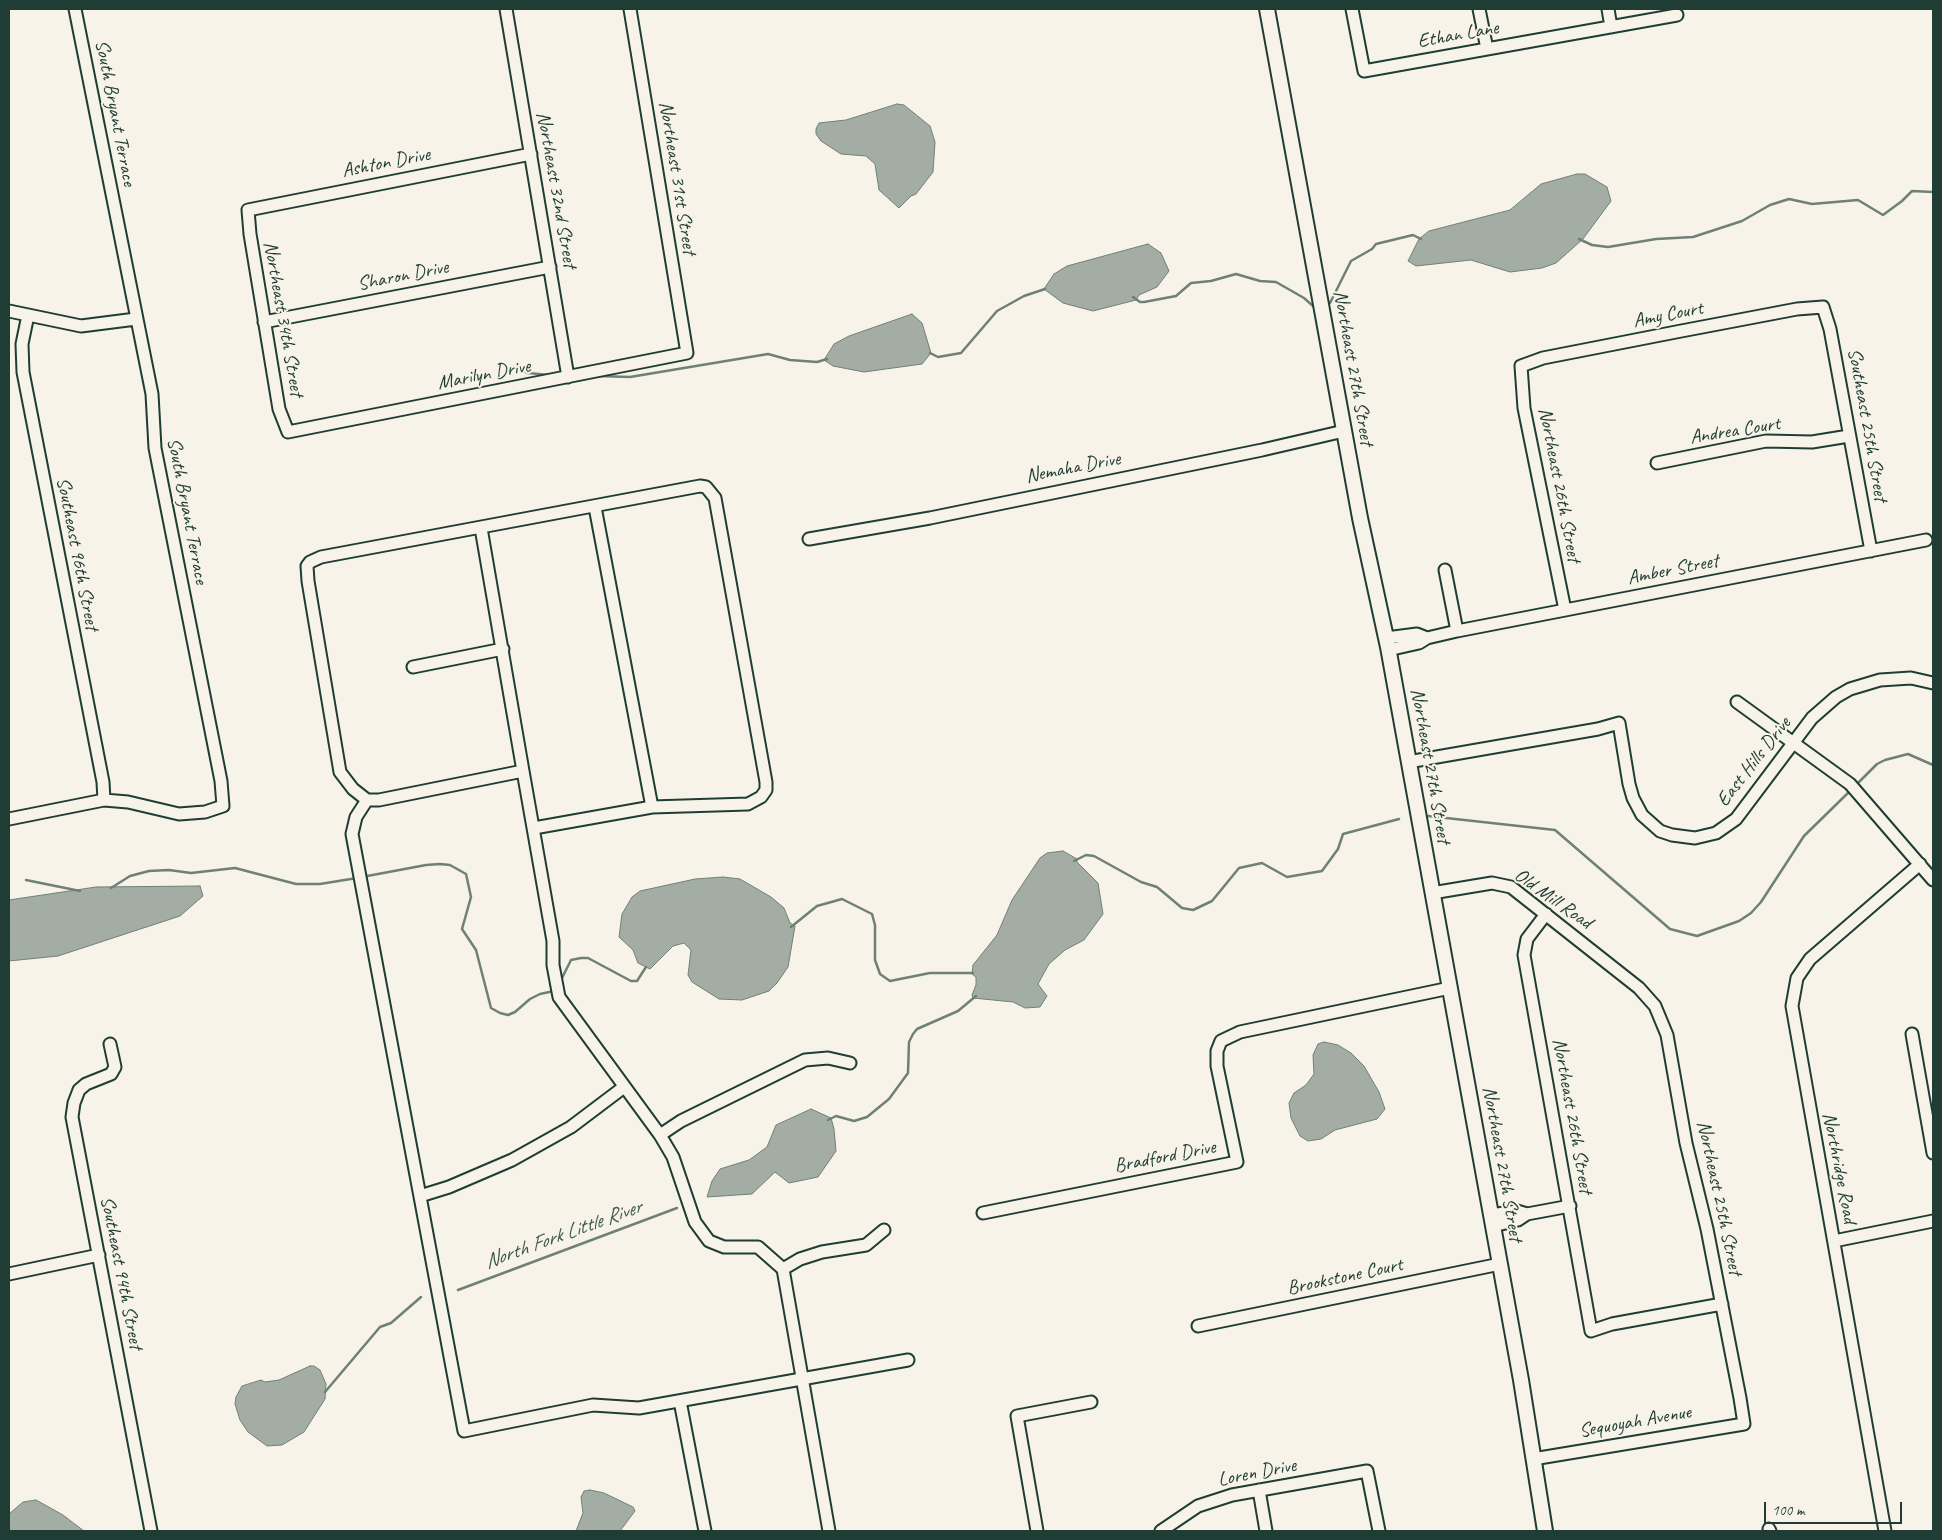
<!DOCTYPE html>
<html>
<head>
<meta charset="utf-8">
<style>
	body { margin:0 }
	#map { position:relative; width:1942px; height:1540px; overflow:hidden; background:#f7f3e8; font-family:Caveat,sans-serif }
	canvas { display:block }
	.frame { position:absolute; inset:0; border:10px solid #1f3d34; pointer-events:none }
	.scale { position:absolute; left:1764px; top:1502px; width:138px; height:22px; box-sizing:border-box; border:2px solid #1f3d34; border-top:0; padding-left:6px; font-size:15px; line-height:18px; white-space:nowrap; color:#1f3d34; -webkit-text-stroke:4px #f7f3e8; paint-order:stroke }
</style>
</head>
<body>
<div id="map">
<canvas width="1942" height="1540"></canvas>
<div class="frame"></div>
<div class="scale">100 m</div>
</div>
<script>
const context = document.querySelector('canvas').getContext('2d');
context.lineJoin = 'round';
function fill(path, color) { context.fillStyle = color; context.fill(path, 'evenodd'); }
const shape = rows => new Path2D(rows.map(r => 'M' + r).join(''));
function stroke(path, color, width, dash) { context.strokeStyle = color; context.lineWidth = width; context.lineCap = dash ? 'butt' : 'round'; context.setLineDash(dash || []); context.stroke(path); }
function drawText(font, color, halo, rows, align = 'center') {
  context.font = font + ' Caveat,sans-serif'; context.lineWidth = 4; context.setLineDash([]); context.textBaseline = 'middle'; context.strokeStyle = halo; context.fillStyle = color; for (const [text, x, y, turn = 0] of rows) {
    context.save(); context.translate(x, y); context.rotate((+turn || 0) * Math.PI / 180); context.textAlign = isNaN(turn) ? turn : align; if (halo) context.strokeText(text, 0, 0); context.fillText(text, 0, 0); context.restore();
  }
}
const water = shape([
	[897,104,904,105,930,126,935,142,933,172,916,194,911,196,899,208,879,190,875,164,866,156,841,154,821,141,816,134,816,129,819,123,846,120,897,104],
	[1577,174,1585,174,1607,187,1611,201,1583,239,1556,263,1542,268,1510,272,1471,260,1416,266,1408,261,1419,239,1429,231,1510,210,1541,184,1577,174],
	[1148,244,1161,253,1169,271,1157,287,1139,295,1136,300,1093,311,1063,303,1044,289,1054,274,1067,266,1148,244],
	[912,314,922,323,931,353,922,364,864,372,833,366,824,360,834,344,849,336,912,314],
	[1063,851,1077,859,1077,862,1098,883,1103,914,1084,940,1065,950,1049,964,1038,984,1047,996,1040,1007,1025,1008,1013,1002,973,998,972,995,976,985,976,977,972,974,973,965,997,935,1012,900,1040,858,1047,853,1063,851],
	[723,877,740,879,771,897,784,908,790,923,795,926,788,967,777,983,769,991,742,1000,719,999,692,982,688,975,691,950,684,943,673,946,650,969,638,963,633,950,619,937,622,914,632,897,640,891,695,879,723,877],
	[200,886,203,896,180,916,58,956,9,961,9,900,96,887,200,886],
	[1324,1042,1338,1045,1351,1053,1364,1066,1379,1092,1385,1109,1377,1119,1335,1130,1321,1139,1308,1141,1300,1136,1291,1118,1289,1103,1294,1093,1306,1085,1314,1074,1313,1055,1318,1044,1324,1042],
	[811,1109,831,1118,834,1129,836,1151,818,1177,789,1183,775,1172,752,1194,707,1197,712,1181,720,1169,749,1160,767,1147,776,1125,811,1109],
	[310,1366,314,1366,320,1370,326,1384,325,1399,304,1432,282,1445,267,1446,248,1432,240,1420,235,1404,236,1397,242,1386,261,1380,265,1382,279,1380,310,1366],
	[590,1490,604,1493,633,1507,635,1511,620,1531,576,1531,583,1513,581,1497,584,1491,590,1490],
	[36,1500,63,1515,84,1531,9,1531,9,1514,23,1502,36,1500]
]);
const stream = shape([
	[1579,239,1592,245,1608,247,1656,239,1693,237,1742,221,1770,205,1789,199,1812,204,1858,200,1883,215,1902,201,1912,191,1933,192],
	[1133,297,1140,302,1144,302,1176,296,1191,283,1211,281,1236,274,1260,281,1276,282,1304,298,1313,306],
	[1330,303,1351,261,1372,249,1376,244,1413,235,1421,239],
	[930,353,938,357,961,353,997,311,1024,296,1045,289],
	[515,367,528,373,549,375],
	[597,376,630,377,768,354,790,360,817,362,827,359],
	[1855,786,1877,764,1885,760,1908,754,1933,765],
	[1428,816,1555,830,1670,929,1697,936,1739,921,1751,913,1761,902,1804,836,1851,790],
	[1074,861,1086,855,1094,856,1141,882,1157,887,1182,908,1193,910,1212,901,1239,868,1262,863,1287,877,1322,871,1338,849,1343,834,1399,819],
	[362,877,426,865,440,864,450,865,466,874,471,897,462,929,476,950,491,1008,500,1013,508,1015,515,1012,530,999,540,994,554,991],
	[26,880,80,891],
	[111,888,130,876,149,871,169,870,191,873,235,868,296,884,320,884,357,878],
	[791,927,817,906,842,899,872,914,875,925,875,960,880,974,890,981,930,973,973,973],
	[560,982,571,960,581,958,588,958,631,981,637,981,646,967],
	[828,1120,836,1116,854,1121,867,1117,889,1099,908,1073,909,1042,913,1034,917,1029,958,1011,976,996],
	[458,1290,677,1208],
	[325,1392,380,1327,391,1323,421,1297]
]);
const minor = shape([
	[506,9,568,377],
	[1352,9,1364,71,1677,15],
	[1479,9,1487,49],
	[1608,9,1611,27],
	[531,154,248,210,250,234,279,409,288,432,687,353,630,9],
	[9,311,81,326,136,319],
	[28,315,22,344,23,372,103,782,104,800],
	[264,322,550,267],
	[1657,463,1766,441,1812,442,1849,436],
	[595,507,652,807],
	[481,528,523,771],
	[809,539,930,518,1262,450,1344,431],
	[1445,570,1457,631],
	[1565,610,1524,408,1521,366,1543,358,1676,332,1797,309,1823,307,1830,329,1871,551],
	[1386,638,1417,634,1427,638],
	[1388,650,1419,643,1427,638,1457,631,1926,540],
	[413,667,503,649],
	[1737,702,1850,784,1933,880],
	[1408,762,1598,729,1619,723,1629,784,1633,798,1642,815,1660,831,1672,835,1695,838,1716,833,1736,819,1812,718,1836,697,1850,689,1880,680,1911,678,1933,683],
	[367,800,353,789,340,772,308,581,307,566,310,562,321,557,700,486,706,487,715,498,766,782,766,790,761,797,748,804,652,807,534,828],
	[9,819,104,800,128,802,179,814,205,812,223,806,221,781,155,448,152,394,75,9],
	[1432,893,1492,883,1511,887,1639,988,1655,1006,1667,1035,1686,1143,1707,1229,1740,1398,1744,1424,1533,1459],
	[1546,914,1527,939,1524,955,1591,1331,1612,1324,1722,1304],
	[1912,1034,1933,1153],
	[110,1044,115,1067,111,1074,86,1084,79,1090,74,1103,72,1117,151,1531],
	[660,1135,681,1121,805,1060,828,1058,850,1063],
	[420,1196,449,1187,512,1160,571,1127,624,1087],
	[983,1213,1237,1162,1217,1066,1217,1051,1221,1041,1240,1032,1450,988],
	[1491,1215,1517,1211,1527,1214],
	[1493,1226,1518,1220,1527,1214,1570,1206],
	[1834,1241,1933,1221],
	[783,1269,758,1247,724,1247,709,1241,695,1222,673,1157,660,1135,559,997,553,965,553,941,523,771,379,800,367,800,356,817,352,834,464,1431,593,1405,639,1408,908,1360],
	[9,1274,99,1255],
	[1198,1326,1500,1264],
	[680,1401,705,1531],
	[1259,1490,1266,1531],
	[1769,1529,1770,1531],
	[829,1531,783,1269,800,1259,822,1252,866,1245,884,1230],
	[1037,1531,1017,1416,1091,1402],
	[1161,1531,1198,1506,1232,1495,1367,1471,1379,1531],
	[1885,1531,1792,1006,1797,978,1810,959,1920,864]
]);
const tertiary = shape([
	[1267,9,1360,518,1388,647,1521,1380,1545,1531]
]);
const streetNames = [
	["Ethan Lane",1458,35,-10],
	["South Bryant Terrace",115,113,79],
	["Ashton Drive",386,163,-11],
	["Northeast 31st Street",677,178,81],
	["Northeast 32nd Street",556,190,80],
	["Sharon Drive",403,276,-11],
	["Amy Court",1668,315,-11],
	["Northeast 34th Street",283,319,80],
	["Northeast 27th Street",1353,368,80],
	["Marilyn Drive",484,375,-11],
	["Southeast 25th Street",1867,425,80],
	["Andrea Court",1735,431,-9],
	["Nemaha Drive",1073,468,-11],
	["Northeast 26th Street",1559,485,79],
	["South Bryant Terrace",187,511,79],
	["Southeast 96th Street",77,554,79],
	["Amber Street",1673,570,-11],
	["East Hills Drive",1754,762,-52],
	["Northeast 27th Street",1430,766,80],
	["Old Mill Road",1553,899,35],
	["Northeast 26th Street",1572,1116,80],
	["Bradford Drive",1165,1157,-11],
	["Northeast 27th Street",1502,1164,80],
	["Northridge Road",1839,1168,79],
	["Northeast 25th Street",1719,1198,78],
	["Southeast 94th Street",121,1273,79],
	["Brookstone Court",1345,1277,-12],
	["Sequoyah Avenue",1635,1422,-10],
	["Loren Drive",1257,1473,-11]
];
const waterNames = [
	["North Fork Little River",563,1235,-20]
];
fill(water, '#a4ada3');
stroke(water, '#6f8077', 1);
stroke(stream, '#6f8077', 2.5);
stroke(minor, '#1f3d34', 15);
stroke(tertiary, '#1f3d34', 18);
stroke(minor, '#f7f3e8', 11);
stroke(tertiary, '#f7f3e8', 14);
drawText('20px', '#1f3d34', '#f7f3e8', streetNames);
drawText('italic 21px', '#405950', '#f7f3e8', waterNames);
</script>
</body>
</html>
